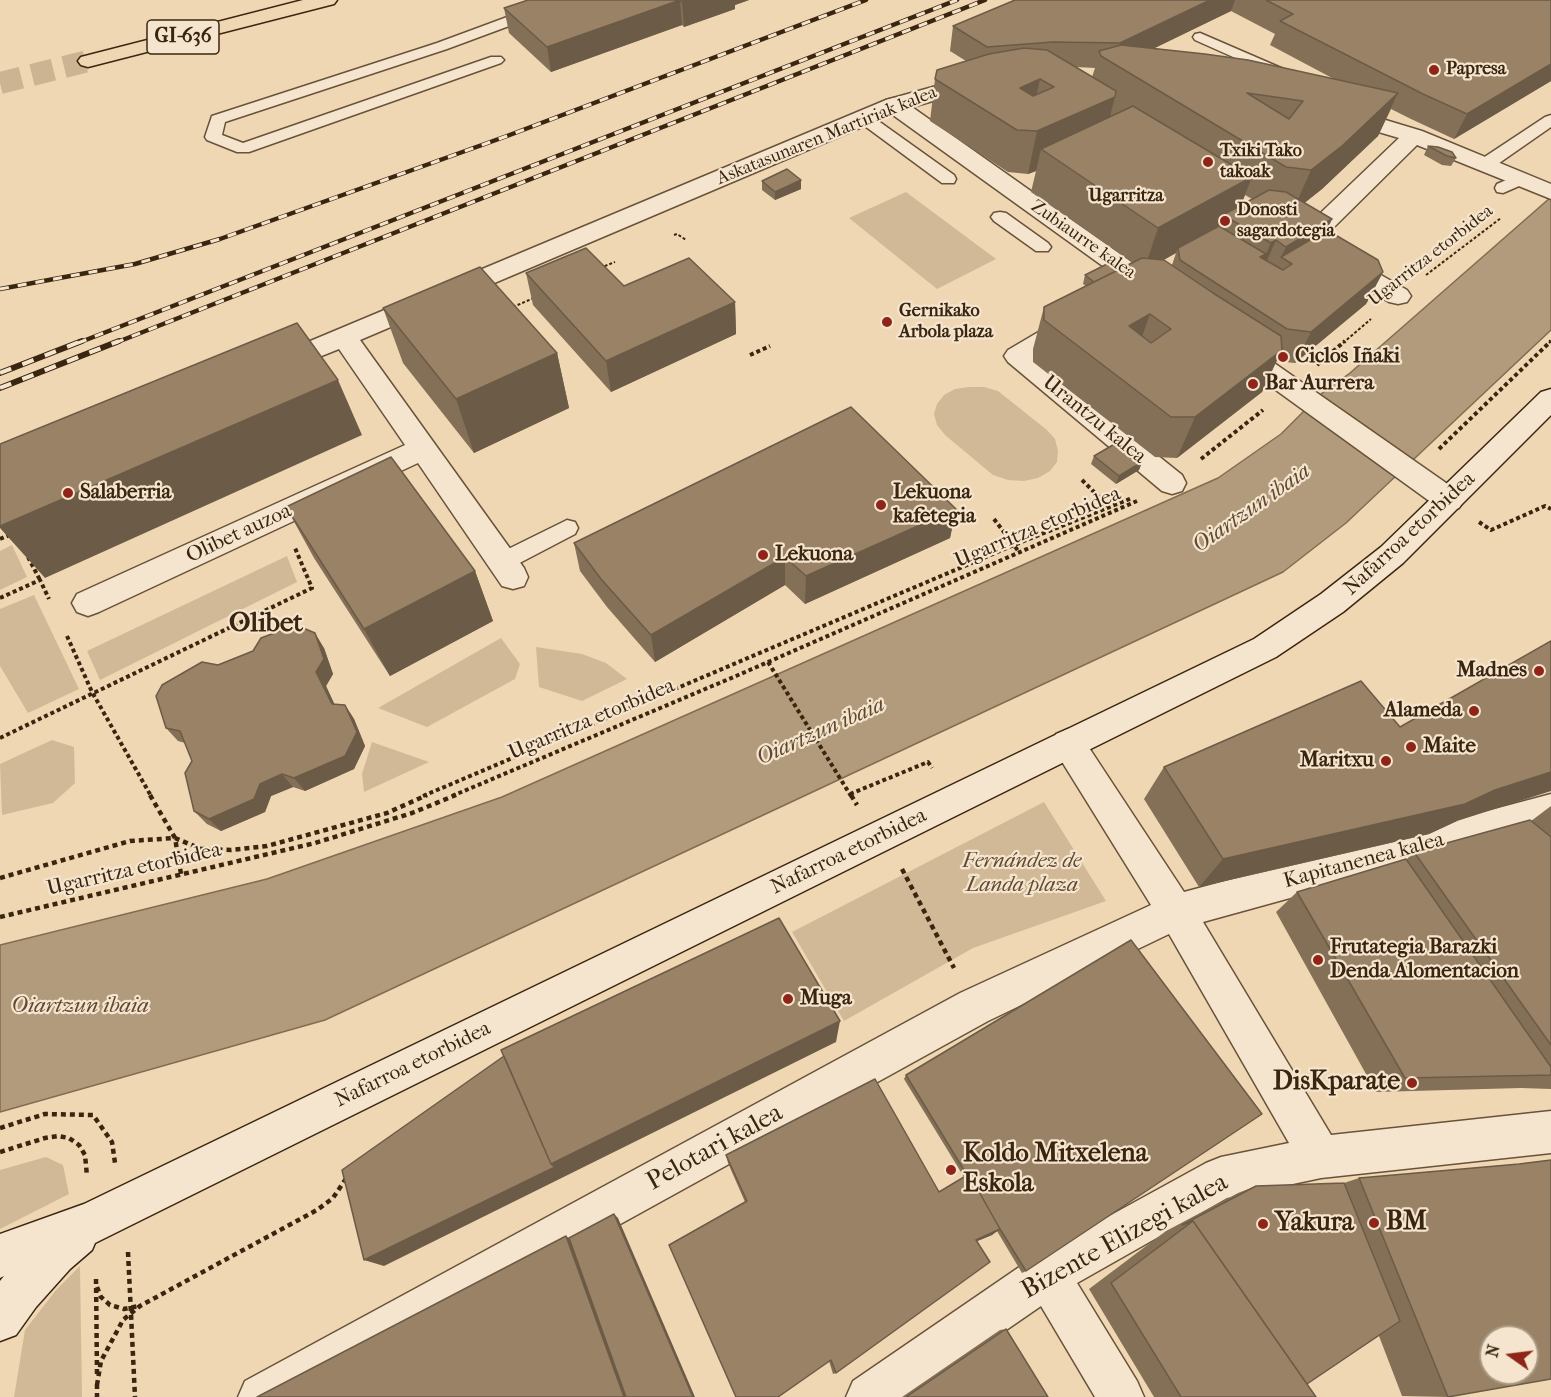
<!DOCTYPE html>
<html>
<head>
<meta charset="utf-8">
<style>
	body { margin:0 }
	#map { position:relative; width:1551px; height:1397px; overflow:hidden; background:#f0d7b3; font-family:"IM FELL French Canon",serif }
	canvas { display:block }
	.north { position:absolute; left:1479px; top:1325px; width:60px; height:60px; box-sizing:border-box; background:#f5e5ce; border:2px solid #aa9982; border-radius:50%; rotate:284deg; font-size:16px; font-weight:700; line-height:24px; text-align:center; color:#3a2610 }
	.north::after { content:''; display:block; margin:auto; width:21px; height:27px; background:#8f2418; clip-path:polygon(50% 0,100% 100%,50% 72%,0 100%) }
</style>
</head>
<body>
<div id="map">
<canvas width="1551" height="1397"></canvas>
<div class="north">N</div>
</div>
<script>
const context = document.querySelector('canvas').getContext('2d');
context.lineJoin = 'round';
function fill(path, color) { context.fillStyle = color; context.fill(path, 'evenodd'); }
const shape = rows => new Path2D(rows.map(r => 'M' + r).join(''));
function stroke(path, color, width, dash) { context.strokeStyle = color; context.lineWidth = width; context.lineCap = dash ? 'butt' : 'round'; context.setLineDash(dash || []); context.stroke(path); }
function drawText(font, color, halo, rows, align = 'center') {
  context.font = font + ' "IM FELL French Canon",serif'; context.lineWidth = 4.5; context.setLineDash([]); context.textBaseline = 'middle'; context.strokeStyle = halo; context.fillStyle = color; for (const [text, x, y, turn = 0] of rows) {
    context.save(); context.translate(x, y); context.rotate((+turn || 0) * Math.PI / 180); context.textAlign = isNaN(turn) ? turn : align; if (halo) context.strokeText(text, 0, 0); context.fillText(text, 0, 0); context.restore();
  }
}
const green = shape([
	[906,192,996,259,937,289,849,218],
	[969,387,984,387,998,391,1047,430,1055,439,1058,451,1057,462,1050,471,1038,478,1024,481,1008,480,993,475,945,435,937,425,934,414,937,404,944,395,955,389],
	[12,545,27,577,0,590,0,551],
	[287,556,297,582,100,680,87,651],
	[34,595,79,689,28,713,0,666,0,609],
	[501,638,520,664,515,679,427,727,378,708],
	[536,647,582,654,606,663,627,679,582,701,539,687],
	[52,740,74,747,75,783,53,803,2,815,0,764],
	[372,742,429,762,364,792,362,774],
	[1044,802,1106,901,973,948,844,1021,792,932],
	[46,1157,63,1165,69,1194,0,1229,0,1170],
	[80,1266,82,1397,14,1397,25,1330,56,1290]
]);
const water = shape([
	[1551,197,1551,330,1346,523,1283,572,325,1020,0,1112,0,945,267,879,502,797,1218,478,1281,434,1321,394,1350,373,1551,197]
]);
const primaryTunnel = shape([
	[0,83,88,61]
]);
const pathFar2 = shape([
	[674,235,677,234,686,240],
	[600,268,615,262],
	[1426,275,1501,218],
	[513,307,536,297],
	[1343,343,1371,319],
	[1549,343,1551,341]
]);
const pathFar1 = shape([
	[750,355,770,346],
	[1317,365,1345,341],
	[1439,449,1551,341],
	[1201,459,1263,410],
	[1082,480,1109,507],
	[994,519,1019,552],
	[1479,522,1491,530,1545,506,1551,509],
	[0,539,12,534],
	[28,557,40,580],
	[0,598,40,580,49,599],
	[67,636,92,692,151,796],
	[768,662,851,796],
	[0,738,312,588,295,548],
	[850,794,928,762,932,768],
	[423,796,1014,545,1132,498],
	[452,796,736,676,1137,501]
]);
const path = shape([
	[150,795,175,838,181,874],
	[851,795,857,805],
	[902,869,954,968],
	[0,878,130,841,175,838,201,849,231,850,267,846,387,813,427,795],
	[0,917,315,843,412,813,456,795],
	[0,1128,45,1114,93,1115,112,1142,115,1163],
	[0,1152,45,1138,58,1136,69,1138,79,1145,85,1155,87,1176],
	[128,1252,135,1397],
	[96,1279,97,1374],
	[97,1287,101,1297,110,1305,124,1309,139,1306],
	[97,1384,97,1397],
	[97,1385,101,1361,123,1320,140,1306,317,1210,333,1198,347,1177]
]);
const service = shape([
	[553,0,573,0,571,3,447,49,225,122,222,135,243,143,491,57,501,57,504,60,501,63,249,152,237,152,207,140,205,137,212,116,437,43,553,0],
	[1200,33,1288,71,1291,74,1283,79,1278,77,1195,40,1193,37,1195,34,1200,33],
	[864,113,870,115,954,175,956,179,954,183,942,183,858,121,856,118,858,115,864,113],
	[1551,115,1551,127,1492,168,1480,168,1478,164,1480,160,1545,117,1551,115],
	[1520,174,1526,175,1528,179,1526,183,1503,193,1497,192,1495,188,1497,184,1520,174],
	[1000,212,1006,213,1048,243,1051,247,1048,251,1036,251,994,221,991,217,994,213,1000,212],
	[567,520,575,522,578,528,575,534,510,568,502,571,494,568,491,562,494,556,567,520]
]);
const pedestrian = shape([
	[894,98,902,100,1168,288,1172,294,1168,300,1159,302,1150,300,886,110,883,105,886,100,894,98],
	[1337,253,1346,255,1407,290,1411,296,1407,302,1398,304,1389,302,1328,267,1325,261,1328,255,1337,253],
	[1073,314,1082,317,1086,323,1082,329,1035,357,1182,475,1186,483,1182,491,1172,494,1162,491,1008,362,1004,356,1008,350,1064,317,1073,314],
	[1235,339,1244,342,1459,492,1464,500,1459,508,1449,511,1439,508,1226,354,1222,348,1226,342,1235,339],
	[1068,729,1080,734,1184,892,1551,794,1551,826,1203,922,1331,1135,1551,1111,1551,1153,1321,1178,1227,1198,1077,1283,1137,1381,1144,1397,1095,1397,1041,1306,909,1397,846,1397,853,1381,1031,1259,1206,1163,1221,1157,1289,1143,1169,934,988,1021,307,1397,238,1397,245,1381,960,993,1151,905,1051,744,1056,734,1068,729]
]);
const minor = shape([
	[976,75,984,76,987,81,984,86,902,110,360,340,524,568,528,577,524,586,513,589,502,586,418,463,99,612,88,616,77,612,72,603,77,594,405,445,339,349,274,375,265,372,261,366,265,360,886,100,976,75],
	[1339,106,1422,131,1551,184,1551,199,1417,145,1327,234,1300,243,1281,236,1278,231,1281,226,1290,224,1301,227,1309,224,1399,138,1331,118,1328,113,1331,108,1339,106]
]);
const secondary = shape([
	[1551,389,1551,415,1403,563,1343,612,1276,657,95,1243,92,1250,70,1269,36,1307,16,1335,0,1341,0,1281,4,1276,0,1278,0,1234,84,1204,1254,639,1321,594,1381,547,1541,392,1551,389]
]);
const primary = shape([
	[303,0,337,0,334,4,88,67,81,65,78,61,81,57,303,0]
]);
const railFar1 = shape([
	[0,289,135,264,220,239,507,136,866,0],
	[78,343,957,0],
	[115,343,985,0]
]);
const rail = shape([
	[0,373,82,341],
	[0,388,119,341]
]);
const wall = shape([
	[528,0,749,0,735,5,735,9,684,27,682,25,551,72,509,33,504,8],
	[1015,0,1551,0,1551,81,1454,139,1411,119,1391,109,1378,136,1322,189,1304,203,1332,219,1327,230,1383,272,1366,304,1295,363,1276,361,1262,392,1177,458,1155,457,1033,362,1033,349,1044,307,1086,286,1083,284,1085,275,1116,271,1132,262,1031,192,1036,171,1028,174,1008,172,930,121,935,79,966,61,950,51,953,26],
	[1231,11,1275,34,1270,45,1334,79,1154,48],
	[1076,67,1095,68,1092,77],
	[1245,195,1252,199,1241,206],
	[1176,253,1172,265,1164,260],
	[1428,146,1456,158,1451,166,1442,165,1424,155],
	[801,180,801,189,775,200,762,190,762,181],
	[526,273,735,302,736,334,611,392,533,305],
	[383,308,557,353,569,408,474,453,403,363],
	[1094,456,1142,462,1139,470,1116,484,1091,464],
	[286,507,475,571,493,621,390,676,314,558],
	[956,509,950,538,805,604,785,585,655,662,607,607,580,571,574,543],
	[324,648,333,674,326,686,334,704,345,705,354,719,365,746,354,769,305,791,293,787,271,796,265,812,221,831,207,824,194,811,192,761,185,743,178,741,166,728,218,665],
	[1400,727,1457,821,1429,834,1199,887,1144,799,1164,767],
	[1551,806,1551,1089,1521,1088,1376,1092,1276,912,1297,892,1406,860,1414,852,1531,821],
	[906,1075,1026,1271,1022,1273,997,1231,992,1235,977,1241,836,1373,833,1374,829,1361,745,1202,728,1163,726,1155,939,1192,964,1177,904,1079],
	[1359,1178,1449,1397,1402,1396,1379,1336,1307,1384,1316,1397,1154,1397,1089,1289,1166,1231,1238,1193,1256,1186,1344,1183],
	[1006,1329,1048,1397,902,1397,1000,1330]
]);
const shadedWall = shape([
	[680,0,682,25,551,72,547,47],
	[689,0,749,0,735,5,735,9,684,27,682,2],
	[1210,0,1235,0,1231,11,1118,66,1115,64,1120,43],
	[1551,64,1551,81,1454,139,1467,114],
	[1040,79,1031,121,1020,88],
	[1398,93,1378,136,1322,189,1292,213,1311,170],
	[1115,97,1104,140,1041,149,1036,171,1028,174,1037,131],
	[1252,177,1235,220,1223,215,1217,230,1178,248,1176,253,1144,270,1158,228],
	[801,180,801,189,775,200,775,192],
	[1332,219,1311,262,1292,264,1281,257,1286,247],
	[1276,240,1257,283,1260,257,1266,254,1271,243],
	[1383,272,1366,304,1295,363,1311,332],
	[735,302,736,334,611,392,606,361],
	[1150,314,1135,356,1129,326],
	[1282,350,1262,392,1177,458,1195,417],
	[557,353,569,408,474,453,456,399],
	[338,380,362,435,45,578,0,528,0,526],
	[1142,462,1139,470,1116,484,1119,476],
	[956,509,950,538,805,604,806,576],
	[785,557,785,585,655,662,651,635],
	[475,571,493,621,390,676,364,629],
	[315,633,324,648,333,674,326,686,341,718,332,704,316,672],
	[345,705,354,719,365,746,354,769,305,791,294,778],
	[1551,772,1551,791,1457,821,1429,834,1199,887,1223,859,1495,790],
	[282,774,293,787,271,796,265,812,221,831,209,819,260,784],
	[840,1021,836,1042,384,1266,364,1260,551,1164],
	[614,1214,618,1218,695,1397,693,1397],
	[1000,1229,992,1235,968,1245,976,1240],
	[566,1236,574,1242,630,1397,624,1397]
]);
const building = shape([
	[528,0,689,0,682,2,680,0,547,47,504,8,528,0],
	[1015,0,1210,0,1120,43,1053,42,987,47,953,26,1015,0],
	[1266,0,1551,0,1551,64,1467,114,1423,94,1280,21,1293,14,1266,0],
	[1121,45,1205,54,1248,60,1398,93,1342,146,1311,170,1286,167,1101,56,1099,51,1121,45],
	[1247,93,1303,101,1289,119,1247,93],
	[1024,48,1047,50,1116,91,1115,97,1037,131,1017,130,935,79,937,70,989,54,1024,48],
	[1040,79,1054,87,1033,96,1020,88,1040,79],
	[1133,106,1252,177,1158,228,1041,149,1133,106],
	[1428,146,1438,147,1452,152,1456,158,1447,156,1428,146],
	[787,169,801,180,775,192,762,181,787,169],
	[1269,190,1286,192,1332,219,1286,247,1276,240,1271,243,1223,215,1269,190],
	[1219,226,1266,254,1260,257,1283,270,1292,264,1281,257,1327,230,1378,260,1383,272,1311,332,1287,329,1180,260,1178,248,1219,226],
	[586,248,624,286,689,258,735,302,606,361,526,273,586,248],
	[1142,258,1164,260,1213,293,1281,336,1282,350,1195,417,1171,417,1044,320,1044,307,1142,258],
	[1150,314,1171,329,1151,343,1129,326,1150,314],
	[1107,264,1116,271,1094,282,1085,275,1107,264],
	[480,267,557,353,456,399,383,308,480,267],
	[297,323,338,380,0,526,0,444,297,323],
	[851,407,956,509,806,576,785,557,651,635,601,579,574,543,851,407],
	[1118,442,1142,462,1119,476,1094,456,1118,442],
	[391,457,475,571,364,629,286,507,391,457],
	[296,625,315,633,324,659,316,672,332,704,345,705,357,732,345,756,294,778,282,774,260,784,254,799,209,819,194,811,185,773,192,761,180,731,166,728,156,696,162,685,202,662,218,665,253,651,261,638,296,625],
	[1551,641,1551,772,1495,790,1465,804,1223,859,1164,767,1361,681,1400,727,1551,641],
	[1530,820,1551,837,1551,1045,1414,852,1530,820],
	[1406,859,1551,1067,1551,1075,1405,1078,1297,892,1406,859],
	[779,918,840,1021,551,1164,501,1050,779,918],
	[1131,940,1262,1114,1026,1271,1000,1229,969,1174,967,1175,906,1075,1131,940],
	[504,1056,551,1164,555,1167,364,1260,342,1170,504,1056],
	[875,1079,939,1192,969,1174,1000,1229,976,1240,990,1262,836,1373,831,1360,778,1397,736,1397,669,1245,747,1201,726,1155,875,1079],
	[1551,1160,1551,1379,1448,1397,1359,1178,1519,1164,1551,1160],
	[1491,1337,1527,1337,1527,1373,1491,1373,1491,1337],
	[1344,1183,1400,1321,1307,1384,1193,1221,1182,1225,1256,1186,1344,1183],
	[614,1214,693,1397,626,1397,569,1238,614,1214],
	[1193,1221,1316,1397,1181,1397,1111,1283,1193,1221],
	[566,1236,624,1397,257,1397,566,1236],
	[1006,1329,1048,1397,906,1397,1006,1329]
]);
const markers = [
	[1434,70,6,"#8f2418"],
	[1208,162,6,"#8f2418"],
	[1225,221,6,"#8f2418"],
	[887,322,6,"#8f2418"],
	[1283,357,6,"#8f2418"],
	[1253,384,6,"#8f2418"],
	[68,493,6,"#8f2418"],
	[881,505,6,"#8f2418"],
	[763,555,6,"#8f2418"],
	[1539,671,6,"#8f2418"],
	[1474,711,6,"#8f2418"],
	[1411,747,6,"#8f2418"],
	[1386,761,6,"#8f2418"],
	[1318,960,6,"#8f2418"],
	[788,999,6,"#8f2418"],
	[1412,1083,6,"#8f2418"],
	[951,1170,6,"#8f2418"],
	[1374,1223,6,"#8f2418"],
	[1263,1224,6,"#8f2418"]
];
const farPoinames = [
	["Papresa",1446,70],
	["Txiki Tako",1220,152],
	["takoak",1220,173],
	["Donosti",1237,211],
	["sagardotegia",1237,232],
	["Gernikako",899,312],
	["Arbola plaza",899,333]
];
const farStreetnames = [
	["Askatasunaren Martiriak kalea",827,136,-22],
	["Zubiaurre kalea",1083,240,35],
	["Ugarritza etorbidea",1431,256,-38]
];
const farNeighbourhoodnames = [
	["Ugarritza",1126,197]
];
const shields = [
	[183,37,72]
];
const shieldNames = [
	["GI-636",183,37]
];
const poiNames = [
	["Ciclos Iñaki",1295,357],
	["Bar Aurrera",1265,384],
	["Salaberria",80,493],
	["Lekuona",893,493],
	["kafetegia",893,517],
	["Lekuona",775,555],
	["Madnes",1527,671,"right"],
	["Alameda",1462,711,"right"],
	["Maite",1423,747],
	["Maritxu",1374,761,"right"],
	["Frutategia Barazki",1330,948],
	["Denda Alomentacion",1330,972],
	["Muga",800,999]
];
const streetNames = [
	["Urantzu kalea",1094,420,39],
	["Ugarritza etorbidea",1038,528,-23],
	["Olibet auzoa",239,534,-25],
	["Nafarroa etorbidea",1410,534,-43],
	["Ugarritza etorbidea",592,720,-23],
	["Nafarroa etorbidea",849,852,-26],
	["Kapitanenea kalea",1364,861,-15],
	["Ugarritza etorbidea",134,870,-13],
	["Nafarroa etorbidea",413,1065,-26]
];
const parkNames = [
	["Fernández de",1022,862],
	["Landa plaza",1022,886]
];
const waterNames = [
	["Oiartzun ibaia",1252,509,-35],
	["Oiartzun ibaia",821,732,-24],
	["Oiartzun ibaia",80,1007]
];
const nearPoinames = [
	["DisKparate",1400,1083,"right"],
	["Koldo Mitxelena",963,1155],
	["Eskola",963,1185],
	["BM",1386,1223],
	["Yakura",1275,1224]
];
const nearStreetnames = [
	["Pelotari kalea",715,1148,-29],
	["Bizente Elizegi kalea",1125,1237,-29]
];
const districtNames = [
	["Olibet",266,624]
];
fill(green, '#d1b997');
fill(water, '#b29b7c');
stroke(water, '#826c51', 1.5);
stroke(primaryTunnel, '#ccb492', 22, [22, 11]);
stroke(service, '#685239', 3);
stroke(pedestrian, '#685239', 3);
stroke(minor, '#685239', 3);
stroke(secondary, '#3a2610', 3);
stroke(primary, '#3a2610', 3);
stroke(pathFar2, '#3a2610', 2, [3, 2]);
stroke(pathFar1, '#3a2610', 4, [4, 3]);
stroke(path, '#3a2610', 4.5, [5, 4]);
fill(service, '#f5e5ce');
fill(pedestrian, '#f5e5ce');
fill(minor, '#f5e5ce');
fill(secondary, '#f5e5ce');
fill(primary, '#f0d7b3');
stroke(railFar1, '#3a2610', 4.5);
stroke(rail, '#3a2610', 6);
stroke(railFar1, '#f5e5ce', 3, [9]);
stroke(rail, '#f5e5ce', 4, [12]);
fill(wall, '#847057');
fill(shadedWall, '#6b5b47');
fill(building, '#998265');
stroke(building, '#6b5b47', 1.5);
for (const [x, y, r, color] of markers) { const dot = new Path2D(); dot.arc(x, y, r, 0, 2 * Math.PI); context.fillStyle = color; context.fill(dot); stroke(dot, '#f5e5ce', 2); }
drawText('bold 18px', '#3a2610', '#f5e5ce', farPoinames, 'left');
drawText('18px', '#3a2610', '#f5e5ce', farStreetnames);
drawText('bold 18px', '#3a2610', '#f5e5ce', farNeighbourhoodnames);
for (const [x, y, w] of shields) { const box = new Path2D(); box.roundRect(x - w / 2, y - 17, w, 34, 4.5); context.fillStyle = '#f5e5ce'; context.fill(box); stroke(box, '#3a2610', 1.5); }
drawText('bold 20px', '#3a2610', null, shieldNames);
drawText('bold 21px', '#3a2610', '#f5e5ce', poiNames, 'left');
drawText('21px', '#3a2610', '#f5e5ce', streetNames);
drawText('italic 21px', '#604b32', '#f5e5ce', parkNames);
drawText('italic 22px', '#5e4930', '#f5e5ce', waterNames);
drawText('bold 26px', '#3a2610', '#f5e5ce', nearPoinames, 'left');
drawText('26px', '#3a2610', '#f5e5ce', nearStreetnames);
drawText('bold 27px', '#3a2610', '#f5e5ce', districtNames);
</script>
</body>
</html>
